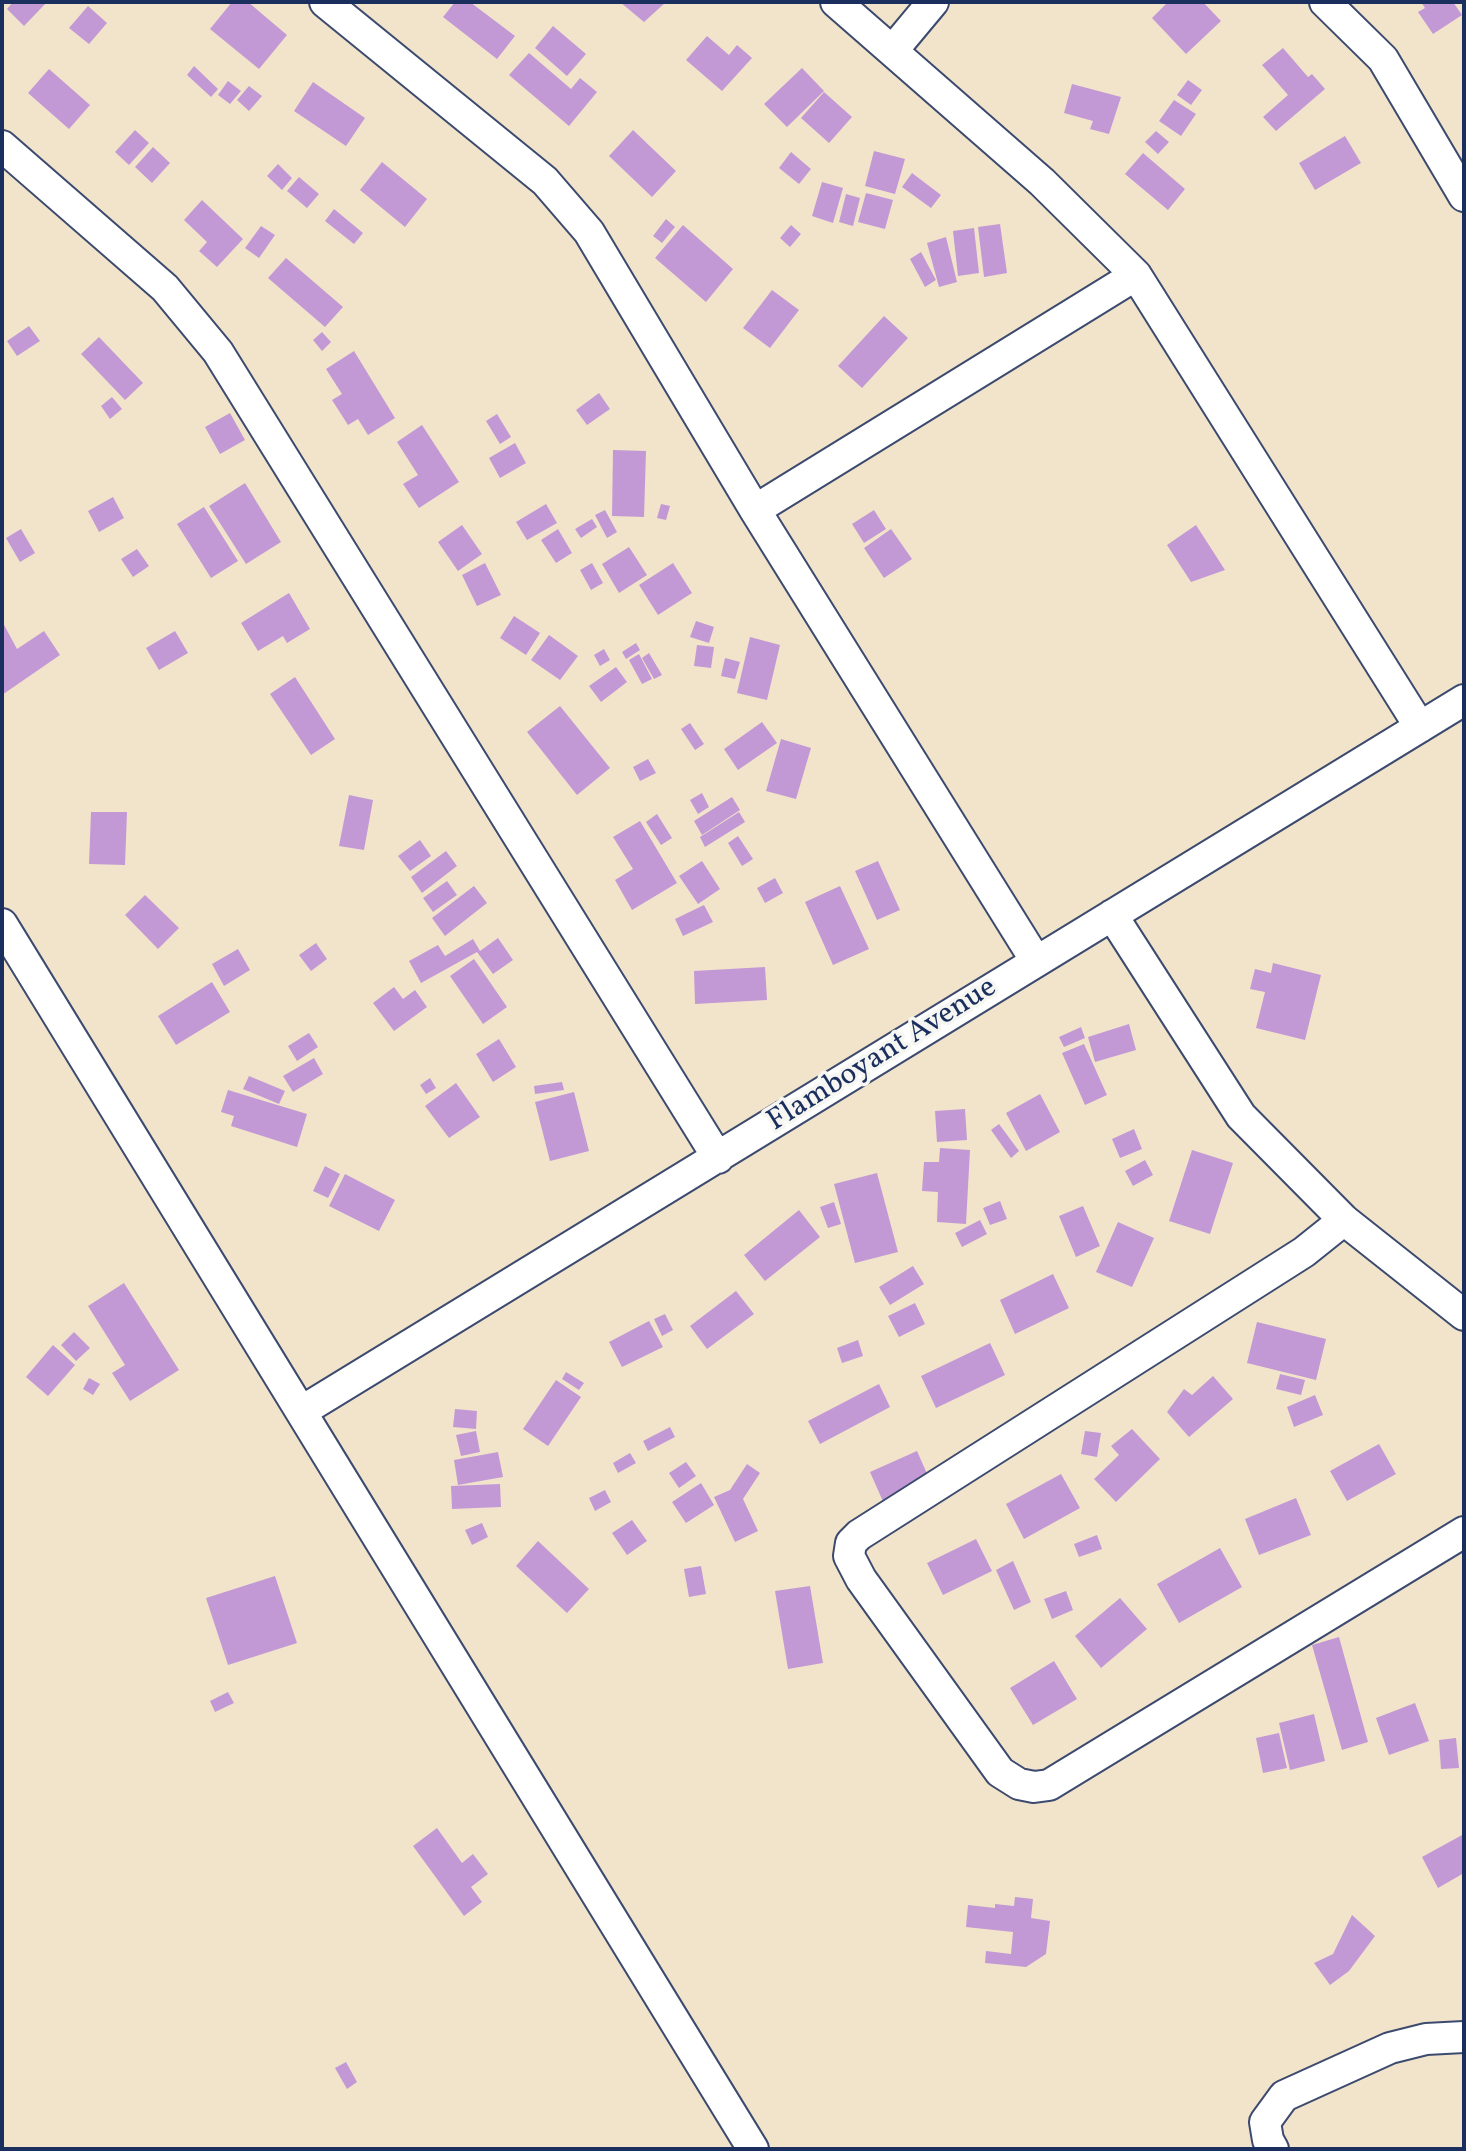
<!DOCTYPE html>
<html>
<head>
<meta charset="utf-8">
<style>
	body { margin:0 }
	#map { position:relative; width:1466px; height:2151px; overflow:hidden; background:#f2e4cb; font-family:Vollkorn,serif }
	canvas { display:block }
	.frame { position:absolute; inset:0; border:4px solid #1b2f5e; pointer-events:none }
</style>
</head>
<body>
<div id="map">
<canvas width="1466" height="2151"></canvas>
<div class="frame"></div>
</div>
<script>
const context = document.querySelector('canvas').getContext('2d');
context.lineJoin = 'round';
function fill(path, color) { context.fillStyle = color; context.fill(path, 'evenodd'); }
const shape = rows => new Path2D(rows.map(r => 'M' + r).join(''));
function stroke(path, color, width, dash) { context.strokeStyle = color; context.lineWidth = width; context.lineCap = dash ? 'butt' : 'round'; context.setLineDash(dash || []); context.stroke(path); }
function drawText(font, color, halo, rows, align = 'center') {
  context.font = font + ' Vollkorn,serif'; context.lineWidth = 7; context.setLineDash([]); context.textBaseline = 'middle'; context.strokeStyle = halo; context.fillStyle = color; for (const [text, x, y, turn = 0] of rows) {
    context.save(); context.translate(x, y); context.rotate((+turn || 0) * Math.PI / 180); context.textAlign = isNaN(turn) ? turn : align; if (halo) context.strokeText(text, 0, 0); context.fillText(text, 0, 0); context.restore();
  }
}
const building = shape([
	[13,2,47,2,24,26,7,9],
	[232,2,248,2,287,35,259,69,210,29],
	[455,2,470,2,515,36,497,59,443,17],
	[620,2,666,2,644,22],
	[1168,2,1203,2,1221,21,1186,54,1152,18],
	[1421,2,1453,2,1462,15,1433,34,1418,12,1425,8],
	[88,6,107,23,89,44,69,28],
	[553,26,586,54,567,76,535,48],
	[707,36,729,55,737,45,752,58,722,91,686,60],
	[1283,48,1308,77,1312,74,1325,89,1276,131,1263,117,1288,95,1262,65],
	[529,53,571,89,580,78,597,92,569,126,509,75],
	[194,66,218,89,211,97,187,75],
	[802,68,824,91,787,127,764,104],
	[49,69,90,105,69,129,28,93],
	[1188,80,1202,90,1191,105,1177,95],
	[228,81,241,91,230,104,218,95],
	[313,82,365,118,346,146,294,111],
	[1072,84,1121,97,1109,134,1090,129,1093,121,1064,113],
	[249,86,262,96,249,111,237,100],
	[824,92,852,117,829,143,801,118],
	[1174,100,1196,114,1181,136,1159,121],
	[135,130,149,143,129,165,115,152],
	[633,130,676,171,652,197,609,156],
	[1156,131,1169,142,1158,154,1145,142],
	[1345,136,1361,163,1315,190,1299,163],
	[153,147,170,163,152,183,135,167],
	[874,151,905,159,895,194,865,186],
	[791,152,811,169,799,184,779,168],
	[1143,153,1185,189,1168,210,1125,174],
	[382,162,427,199,405,227,360,190],
	[278,164,292,178,282,190,267,176],
	[912,173,941,195,931,208,902,187],
	[299,177,319,194,307,208,287,191],
	[822,182,843,188,833,223,812,216],
	[866,193,893,200,885,229,858,222],
	[846,194,860,198,853,226,839,222],
	[202,200,243,239,217,267,199,251,207,242,184,220],
	[334,209,363,233,354,244,325,221],
	[666,219,675,227,662,243,653,236],
	[1000,224,1007,273,984,277,978,227],
	[683,225,733,269,706,302,655,258],
	[791,225,801,234,790,247,780,238],
	[261,226,275,235,259,258,245,248],
	[974,228,979,273,958,276,953,231],
	[946,237,957,282,939,287,927,243],
	[921,252,936,280,925,287,910,259],
	[286,258,343,307,325,327,268,278],
	[772,290,799,310,770,348,743,328],
	[884,316,908,338,862,388,838,366],
	[29,326,40,341,17,356,7,341],
	[322,332,331,342,322,351,313,340],
	[99,337,143,383,125,400,81,354],
	[354,351,395,418,368,435,358,419,348,425,332,400,342,394,326,369],
	[599,393,610,409,587,425,576,410],
	[112,397,122,409,110,419,101,406],
	[230,413,245,440,220,454,205,427],
	[497,414,511,437,500,444,486,421],
	[422,425,459,482,419,508,403,484,418,475,397,442],
	[515,443,526,463,500,478,489,458],
	[613,450,646,451,644,517,612,516],
	[245,483,281,542,246,564,209,506],
	[113,497,124,518,99,532,88,511],
	[546,504,557,523,527,540,516,522],
	[661,504,670,506,666,520,657,518],
	[204,507,238,561,211,578,177,524],
	[605,510,617,532,607,538,595,515],
	[874,510,886,529,864,543,852,524],
	[592,519,597,527,581,538,575,529],
	[462,525,482,554,458,571,438,542],
	[1196,525,1225,570,1191,582,1167,545],
	[21,529,35,553,20,562,6,538],
	[558,529,572,553,556,563,541,540],
	[891,529,912,559,884,578,864,548],
	[629,547,647,575,619,593,602,564],
	[137,549,149,566,133,577,121,559],
	[485,563,501,595,477,606,462,575],
	[592,563,603,583,591,590,580,570],
	[673,563,692,593,658,615,639,585],
	[289,593,310,629,287,643,283,636,258,651,241,623],
	[514,616,540,633,526,655,500,638],
	[2,621,17,649,44,631,60,655,2,695],
	[696,621,714,627,709,643,690,637],
	[175,631,188,653,159,670,146,648],
	[549,635,578,656,560,680,531,660],
	[750,637,780,645,767,700,737,693],
	[636,643,640,650,626,659,622,652],
	[697,645,714,647,711,668,694,666],
	[604,649,610,660,600,666,594,655],
	[649,653,662,675,654,679,642,658],
	[639,654,652,679,642,684,629,660],
	[725,658,740,662,735,679,721,676],
	[616,667,627,682,601,702,589,686],
	[295,677,335,739,311,755,270,694],
	[560,706,610,768,577,795,527,732],
	[762,722,777,743,738,770,724,749],
	[690,723,704,744,695,750,681,729],
	[781,739,811,748,796,799,766,791],
	[648,759,656,773,640,781,633,767],
	[702,793,709,807,698,814,690,800],
	[349,795,373,800,364,850,339,846],
	[732,797,740,810,702,835,694,821],
	[91,812,127,812,125,865,89,864],
	[739,812,745,822,705,847,700,837],
	[657,814,672,838,661,845,646,822],
	[640,821,677,883,632,910,615,880,633,869,613,837],
	[738,836,753,859,742,866,728,843],
	[420,840,431,856,410,871,398,856],
	[446,851,457,866,422,893,411,877],
	[702,861,720,889,698,904,679,876],
	[878,861,900,910,877,920,855,871],
	[775,878,783,893,765,903,757,888],
	[447,881,457,895,433,912,423,898],
	[474,886,487,903,445,936,432,918],
	[840,886,869,949,833,965,805,902],
	[145,895,179,928,158,949,125,915],
	[704,905,713,922,683,936,675,919],
	[498,938,513,960,493,974,477,952,421,983,409,961,438,945,445,956,473,939,480,951],
	[316,943,327,959,311,971,299,955],
	[238,949,250,970,224,986,212,964],
	[474,959,507,1007,483,1024,450,976],
	[1273,963,1321,975,1305,1040,1256,1028,1265,992,1250,989,1255,969,1271,973],
	[765,967,767,1000,695,1004,694,971],
	[212,982,230,1012,176,1045,158,1016],
	[394,987,403,999,415,990,427,1007,394,1031,373,1003],
	[1129,1024,1136,1050,1095,1062,1088,1037],
	[1081,1027,1085,1038,1064,1047,1059,1037],
	[309,1033,318,1047,297,1061,288,1046],
	[499,1039,516,1067,493,1082,476,1054],
	[1084,1044,1107,1095,1085,1105,1062,1053],
	[314,1058,323,1074,293,1092,283,1076],
	[249,1076,285,1091,279,1104,243,1089],
	[430,1078,436,1088,426,1094,420,1085],
	[562,1082,564,1090,535,1094,534,1086],
	[456,1083,480,1117,449,1138,425,1106],
	[228,1090,307,1114,297,1147,231,1126,234,1116,221,1112],
	[574,1092,589,1151,550,1161,535,1102],
	[1040,1094,1060,1132,1026,1151,1006,1113],
	[965,1109,967,1140,937,1142,935,1111],
	[999,1124,1019,1151,1011,1158,991,1130],
	[1134,1129,1142,1149,1120,1158,1112,1139],
	[940,1148,970,1150,966,1224,937,1222,938,1192,922,1191,924,1162,939,1162],
	[1192,1150,1233,1163,1210,1234,1169,1221],
	[1145,1160,1153,1175,1133,1186,1125,1171],
	[325,1166,340,1174,328,1198,313,1191],
	[877,1173,898,1252,855,1263,834,1184],
	[345,1174,395,1200,379,1231,329,1206],
	[1000,1201,1007,1219,990,1225,983,1208],
	[834,1202,841,1224,828,1228,820,1207],
	[1083,1206,1100,1246,1076,1257,1059,1216],
	[799,1210,820,1237,765,1281,744,1255],
	[980,1220,987,1234,962,1247,955,1233],
	[1118,1222,1154,1238,1132,1287,1096,1272],
	[913,1266,924,1284,890,1305,879,1287],
	[1053,1274,1069,1308,1015,1334,1000,1300],
	[124,1283,179,1370,130,1401,112,1373,125,1365,88,1306],
	[736,1291,754,1314,707,1349,690,1326],
	[915,1303,925,1324,899,1337,888,1316],
	[665,1314,673,1330,662,1336,654,1319],
	[649,1321,663,1347,622,1367,609,1342],
	[1257,1322,1326,1339,1316,1380,1247,1363],
	[74,1332,90,1348,76,1361,61,1345],
	[858,1340,863,1356,842,1363,837,1348],
	[990,1343,1005,1375,936,1408,921,1376],
	[53,1345,75,1365,48,1396,26,1377],
	[566,1372,584,1383,579,1390,562,1379],
	[1280,1374,1305,1380,1301,1395,1276,1389],
	[1213,1376,1233,1399,1189,1437,1167,1412,1184,1389,1192,1395],
	[89,1378,100,1384,93,1395,83,1389],
	[556,1380,581,1397,548,1446,523,1429],
	[879,1384,890,1407,820,1444,808,1421],
	[1315,1395,1323,1415,1294,1427,1287,1407],
	[455,1409,477,1411,476,1429,453,1427],
	[670,1427,675,1437,648,1451,643,1441],
	[1132,1429,1160,1459,1116,1502,1094,1479,1119,1455,1111,1446],
	[476,1431,480,1452,461,1456,456,1435],
	[1085,1431,1101,1433,1097,1457,1081,1454],
	[1379,1444,1396,1474,1347,1501,1330,1471],
	[917,1451,932,1485,885,1506,870,1472],
	[498,1452,503,1477,458,1485,454,1460],
	[630,1453,636,1463,618,1473,613,1463],
	[686,1462,696,1476,679,1488,669,1473],
	[747,1464,760,1473,743,1499,758,1531,735,1542,714,1497,730,1490],
	[1061,1474,1080,1508,1024,1539,1006,1504],
	[701,1483,714,1505,686,1523,672,1502],
	[500,1484,501,1507,452,1509,451,1486],
	[605,1490,611,1502,595,1511,589,1498],
	[1296,1498,1311,1535,1259,1555,1245,1519],
	[632,1520,647,1541,627,1555,612,1533],
	[482,1523,488,1537,472,1545,465,1530],
	[1097,1535,1102,1549,1079,1557,1074,1544],
	[976,1539,992,1571,943,1595,927,1563],
	[538,1541,589,1589,567,1613,516,1566],
	[1220,1548,1242,1587,1179,1623,1157,1584],
	[1013,1561,1031,1602,1014,1610,996,1570],
	[701,1566,706,1594,689,1597,684,1569],
	[275,1576,297,1643,228,1665,206,1598],
	[810,1586,823,1663,788,1669,775,1591],
	[1066,1591,1073,1610,1052,1619,1044,1599],
	[1120,1598,1147,1629,1101,1668,1075,1636],
	[1339,1637,1368,1742,1342,1750,1312,1645],
	[1054,1661,1077,1699,1033,1725,1010,1688],
	[228,1692,234,1703,215,1712,210,1701],
	[1415,1703,1429,1741,1389,1755,1376,1718],
	[1314,1714,1325,1761,1290,1770,1279,1723],
	[1279,1733,1287,1768,1263,1773,1256,1738],
	[1456,1738,1459,1768,1441,1769,1439,1740],
	[437,1828,462,1863,473,1854,488,1874,471,1887,482,1902,464,1916,413,1846],
	[1464,1834,1464,1873,1438,1888,1422,1857],
	[1015,1897,1033,1899,1031,1918,1050,1921,1046,1954,1026,1967,985,1963,986,1951,1011,1954,1013,1932,966,1927,968,1905,995,1908,995,1904,1014,1906],
	[1352,1915,1375,1936,1349,1971,1330,1985,1314,1963,1333,1954],
	[346,2062,357,2082,347,2089,335,2068]
]);
const minor = shape([
	[325,2,545,181,589,232,755,510,1036,961],
	[836,2,1042,182,1136,275,1420,727],
	[1325,2,1383,59,1464,196],
	[893,50,933,2],
	[2,146,165,288,218,352,718,1158],
	[755,510,1136,275],
	[1112,915,1241,1116,1344,1220,1464,1315],
	[2,924,753,2149],
	[1344,1220,1304,1252,859,1535,851,1543,849,1556,861,1579,1000,1772,1019,1784,1034,1787,1049,1785,1464,1532],
	[302,1411,1464,700],
	[1273,2149,1268,2140,1265,2122,1284,2096,1390,2048,1426,2039,1464,2037]
]);
const streetNames = [
	["Flamboyant Avenue",883,1056,-32]
];
fill(building, '#c299d5');
stroke(minor, '#3b4a6e', 34);
stroke(minor, '#fff', 30);
drawText('30px', '#1b2f5e', '#f6f6f2', streetNames);
</script>
</body>
</html>
